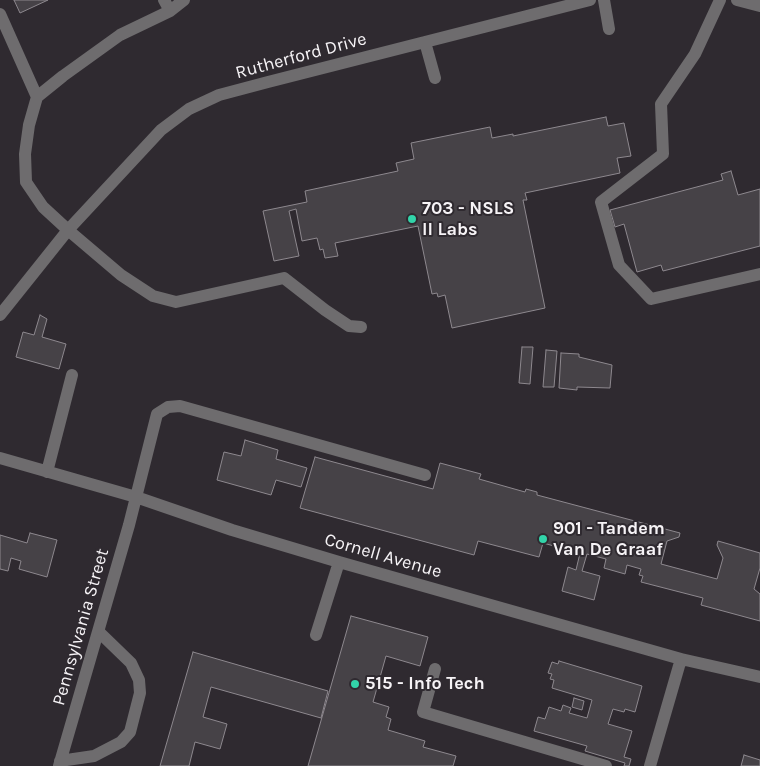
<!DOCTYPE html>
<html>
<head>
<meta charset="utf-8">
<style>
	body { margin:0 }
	canvas { display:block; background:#2f2a30 }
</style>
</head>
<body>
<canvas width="760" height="766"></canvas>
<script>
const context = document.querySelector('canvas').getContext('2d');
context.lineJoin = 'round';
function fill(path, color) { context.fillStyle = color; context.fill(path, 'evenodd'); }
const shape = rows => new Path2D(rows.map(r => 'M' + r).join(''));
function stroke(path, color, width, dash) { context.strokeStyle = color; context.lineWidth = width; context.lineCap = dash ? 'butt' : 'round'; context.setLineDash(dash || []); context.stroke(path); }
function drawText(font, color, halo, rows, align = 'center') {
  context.font = font + ' Karla,sans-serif'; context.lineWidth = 4; context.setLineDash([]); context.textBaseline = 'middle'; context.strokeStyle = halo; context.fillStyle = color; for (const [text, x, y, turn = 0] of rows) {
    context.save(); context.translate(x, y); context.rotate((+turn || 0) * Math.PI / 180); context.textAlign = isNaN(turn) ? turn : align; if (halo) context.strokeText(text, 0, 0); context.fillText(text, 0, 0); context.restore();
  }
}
const building = shape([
	[14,0,48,0,20,13,14,0],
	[606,117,608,126,624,123,631,156,617,158,620,173,525,193,527,200,523,200,545,308,452,328,445,295,438,297,437,293,432,294,418,226,335,243,338,256,325,258,323,249,320,250,317,238,302,241,296,209,289,211,299,256,274,261,263,211,307,202,305,191,398,171,396,163,414,159,411,143,490,127,492,138,513,134,513,136,606,117],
	[731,171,738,195,760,189,760,246,663,271,661,265,637,272,624,224,615,227,610,210,723,180,721,174,731,171],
	[40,315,47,319,42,337,66,344,59,369,16,357,23,332,34,335,40,315],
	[522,347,533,347,530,384,519,383,522,347],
	[546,350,557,351,554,387,543,387,546,350],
	[561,353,579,354,579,357,612,365,610,388,577,387,577,390,559,388,561,353],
	[245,440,278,450,276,459,307,468,301,487,276,480,271,495,217,480,224,452,241,456,245,440],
	[315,457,433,489,440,463,481,474,479,479,525,492,526,489,537,492,537,495,680,533,679,537,667,541,661,564,717,579,723,558,717,545,718,541,760,553,760,568,754,589,760,594,760,621,701,605,703,598,641,582,643,576,639,575,641,569,627,565,625,574,604,568,606,559,587,554,582,571,600,576,594,600,562,591,568,567,576,570,580,553,543,543,539,557,478,541,474,555,300,508,315,457],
	[30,533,57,540,47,577,19,569,21,561,11,558,8,571,0,569,0,535,27,543,30,533],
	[351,616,428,637,420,666,386,656,373,702,389,707,386,717,391,719,388,730,425,741,423,747,456,756,453,766,308,766,351,616],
	[193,652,328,691,321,718,211,687,203,717,227,724,220,749,195,742,189,766,160,766,193,652],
	[559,661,642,686,635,712,625,709,624,712,613,709,608,724,632,731,624,757,631,759,629,766,624,766,625,763,585,751,587,746,534,731,538,717,545,719,549,707,561,711,563,705,571,708,569,713,587,718,592,700,552,688,554,680,550,679,552,674,548,673,552,662,558,664,559,661],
	[574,698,584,701,582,710,572,707,574,698],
	[744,755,760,760,760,766,741,766,744,755]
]);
const minor = shape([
	[164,0,170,11],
	[604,0,609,29],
	[720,0,695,54,661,104,663,154,601,202,619,265,651,299,760,274],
	[737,0,760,6],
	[0,14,37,97,29,125,25,154,26,182,43,207,68,230,121,275,153,296,176,302,284,278,325,310,349,326,361,327],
	[425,42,435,78],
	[37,97,63,76,120,35,170,11,184,0],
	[0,315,68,230,161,130,189,109,219,95,268,82,590,0],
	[0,458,136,497,232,530,339,562,681,659,760,677],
	[47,472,72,375],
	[316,635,339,562],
	[435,669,423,712,606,766],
	[60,761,94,756,121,742,130,732,140,693,139,680,131,663,99,632],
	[59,766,129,525,157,414,168,407,180,406,425,475],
	[650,766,681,659]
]);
const markers = [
	[412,219,5,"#32d4a9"],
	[543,539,5,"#32d4a9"],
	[355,684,5,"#32d4a9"]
];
const streetNames = [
	["Rutherford Drive",301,56,-15],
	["Cornell Avenue",383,556,16],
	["Pennsylvania Street",81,627,-74]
];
const poiNames = [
	["703 - NSLS",422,209],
	["II Labs",422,230],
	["901 - Tandem",553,529],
	["Van De Graaf",553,550],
	["515 - Info Tech",365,684]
];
fill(building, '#464247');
stroke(building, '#8d888e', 1);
stroke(minor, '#6e6c6e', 12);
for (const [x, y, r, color] of markers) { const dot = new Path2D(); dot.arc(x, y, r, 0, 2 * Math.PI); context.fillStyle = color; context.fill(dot); stroke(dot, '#2f2a30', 2); }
drawText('18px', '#f6f3f6', '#2f2a30', streetNames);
drawText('bold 18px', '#f6f3f6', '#2f2a30', poiNames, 'left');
</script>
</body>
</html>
